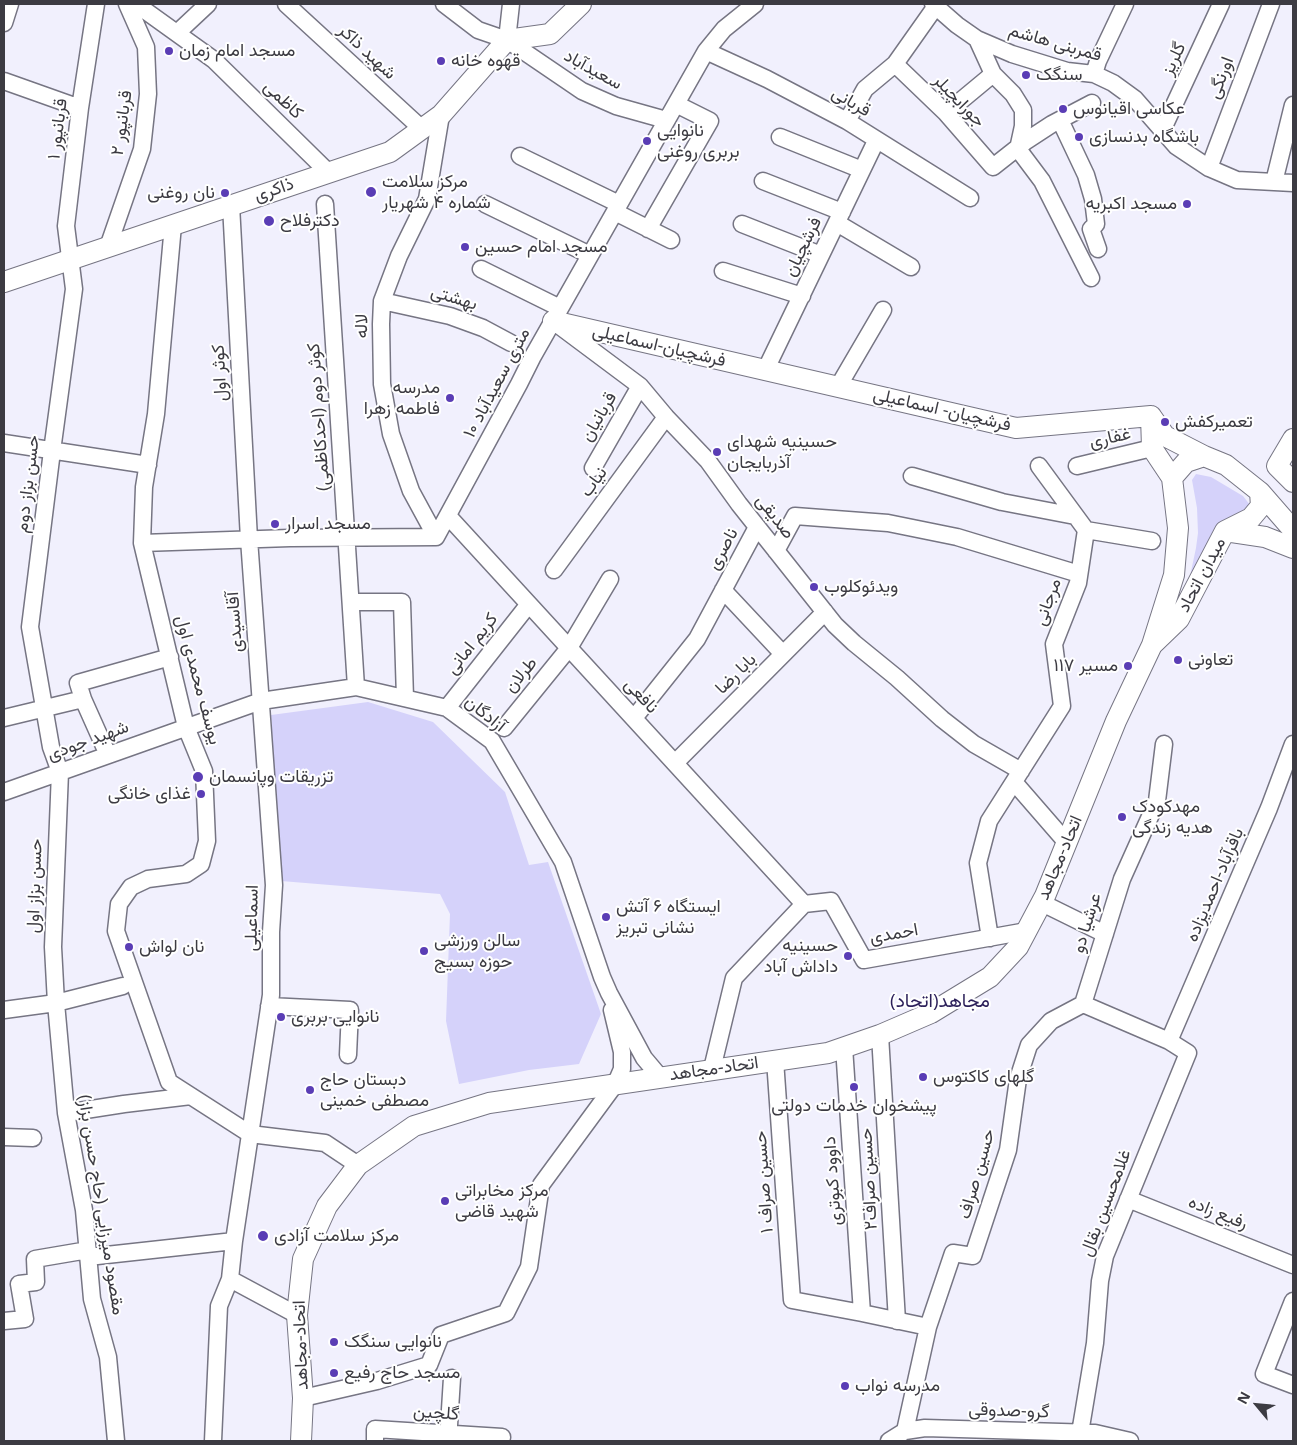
<!DOCTYPE html>
<html>
<head>
<meta charset="utf-8">
<style>
	body { margin:0 }
	#map { position:relative; width:1297px; height:1445px; overflow:hidden; background:#f1f0fd; font-family:"Open Sans",sans-serif }
	canvas { display:block }
	.frame { position:absolute; inset:0; border:5px solid #3c3b42; pointer-events:none }
	.north { position:absolute; left:1232px; top:1380px; width:50px; height:50px; -webkit-text-stroke:4px #fff; paint-order:stroke; rotate:298deg; font-size:14px; font-weight:700; line-height:20px; text-align:center; color:#3c3b42 }
	.north::after { content:''; display:block; margin:auto; width:18px; height:22px; background:#3c3b42; clip-path:polygon(50% 0,100% 100%,50% 72%,0 100%) }
</style>
</head>
<body>
<div id="map">
<canvas width="1297" height="1445"></canvas>
<div class="frame"></div>
<div class="north">N</div>
</div>
<script>
const context = document.querySelector('canvas').getContext('2d');
context.lineJoin = 'round';
function fill(path, color) { context.fillStyle = color; context.fill(path, 'evenodd'); }
const shape = rows => new Path2D(rows.map(r => 'M' + r).join(''));
function stroke(path, color, width, dash) { context.strokeStyle = color; context.lineWidth = width; context.lineCap = dash ? 'butt' : 'round'; context.setLineDash(dash || []); context.stroke(path); }
function drawText(font, color, halo, rows, align = 'center') {
  context.font = font + ' "Open Sans",Vazirmatn,sans-serif'; context.lineWidth = 4; context.setLineDash([]); context.textBaseline = 'middle'; context.strokeStyle = halo; context.fillStyle = color; for (const [text, x, y, turn = 0] of rows) {
    context.save(); context.translate(x, y); context.rotate((+turn || 0) * Math.PI / 180); context.textAlign = isNaN(turn) ? turn : align; if (halo) context.strokeText(text, 0, 0); context.fillText(text, 0, 0); context.restore();
  }
}
const green = shape([
	[1196,474,1211,477,1243,496,1254,510,1186,595,1196,548,1198,533,1197,508,1192,480],
	[368,702,433,722,505,792,529,865,548,862,601,1014,579,1064,529,1070,459,1084,446,1021,450,914,440,894,281,881,271,715]
]);
const minor = shape([
	[96,4,80,108,66,226,74,289,52,451,30,627,51,747,60,772,53,947,56,1003,66,1113,84,1210,92,1299,108,1357,116,1441],
	[136,4,214,60,328,172],
	[286,4,422,129],
	[444,4,478,30,507,40,582,91,616,106,666,120],
	[933,4,957,25,977,39,1012,54,1067,71,1094,74,1113,83,1135,99,1176,146,1209,168,1237,180,1293,183],
	[4,23,10,4],
	[177,33,208,4],
	[977,39,993,74,1013,94,1023,110,1023,126,1018,149,1042,181,1091,278],
	[507,40,511,4],
	[706,51,767,79,847,121,970,198],
	[895,64,946,113,993,167,1026,141,1052,124,1092,103],
	[1094,74,1098,61,1125,4],
	[4,81,80,108],
	[946,113,993,74],
	[1060,120,1086,175,1093,199,1096,224,1091,229,1098,249],
	[847,121,865,89,895,64,936,6],
	[1162,131,1221,4],
	[780,137,862,170],
	[520,156,619,204],
	[1209,168,1271,4],
	[763,181,842,212],
	[1274,182,1293,105],
	[325,204,356,687],
	[485,204,590,255],
	[231,205,249,539,274,885,271,932,271,995,234,1241,230,1279,297,1315],
	[615,212,671,240],
	[837,223,911,267],
	[742,224,821,255],
	[173,225,156,414,144,487,142,543,186,727,204,771,207,841,201,864,186,874,148,879,131,887,119,904,116,931,169,1082,250,1134,325,1143,358,1165],
	[648,229,710,121,676,104],
	[108,247,142,149,148,94,146,47,127,4],
	[481,269,560,308],
	[723,271,802,296],
	[382,301,450,316,483,328,511,343],
	[557,324,640,386,666,417,708,461,739,504,835,625,854,643,897,678,942,719,974,744,1021,771],
	[765,371,876,141],
	[838,387,883,310],
	[4,443,148,465],
	[1077,466,1152,448],
	[593,468,640,386],
	[912,476,1002,502,1075,516],
	[448,516,804,904],
	[1086,530,1152,541],
	[436,537,411,491,391,434,382,384,381,324,382,301,399,256,427,199,441,115],
	[142,543,290,538,436,537,519,384,533,356,706,51,724,29,755,4],
	[776,551,795,516,888,523,957,537,1079,574],
	[554,570,666,417],
	[723,590,783,654],
	[351,602,402,602,405,698],
	[83,699,108,755],
	[447,708,529,604],
	[4,718,83,699,78,683,170,657],
	[634,718,697,639,757,527],
	[504,728,569,648,610,579],
	[675,763,825,612],
	[1014,782,1067,843],
	[4,792,261,701,356,687,447,708,492,741,522,792,563,862,602,977,609,993,644,1058,660,1077],
	[1042,903,1105,934],
	[990,938,978,863,989,821,1062,706,1054,644,1078,583,1086,530,1039,466],
	[269,1006,350,1010,348,1055],
	[4,1010,56,1003,123,986],
	[880,1035,897,1321],
	[1169,1041,1269,808,1293,744],
	[844,1047,862,1313],
	[775,1060,792,1300,862,1313,928,1327,905,1431],
	[712,1069,734,978,804,904,831,901,864,960,1027,931],
	[66,1113,124,1104,191,1096],
	[4,1137,33,1138],
	[1128,1199,1293,1265],
	[88,1257,234,1241],
	[1293,1301,1264,1374,1293,1385],
	[4,1321,25,1319,19,1284,36,1282,35,1259,88,1250],
	[928,1327,953,1253,973,1256,1008,1150,1018,1079,1029,1045,1051,1021,1083,1004],
	[303,1398,377,1381,429,1365,441,1335,506,1313,529,1267,541,1185,616,1083,622,1069,622,1052,612,1010],
	[1080,1433,1095,1343,1100,1281,1105,1256,1188,1053,1169,1041,1083,1004,1122,879,1157,801,1164,744],
	[213,1441,219,1306,230,1279],
	[375,1441,375,1429,502,1437,501,1441],
	[448,1441,452,1378],
	[889,1441,905,1431,925,1428,1095,1433,1130,1441]
]);
const major = shape([
	[4,282,390,152,441,115,507,40,550,34,581,4],
	[553,321,1016,428,1151,416],
	[1293,439,1277,466,1293,482],
	[1172,478,1152,448,1151,416,1165,436,1204,456],
	[1260,492,1293,530],
	[1225,531,1265,537,1293,548],
	[301,1441,303,1398,297,1315,303,1259,327,1206,358,1165,414,1126,489,1103,828,1053,880,1035,931,1013,990,977,1018,947,1045,896,1116,721,1152,645,1174,575,1178,528,1172,478,1186,462,1204,456,1226,465,1260,492,1261,506,1251,518,1225,531,1179,619,1152,645]
]);
const markers = [
	[169,51,5,"#5a3db5"],
	[441,61,5,"#5a3db5"],
	[1026,75,5,"#5a3db5"],
	[1063,109,5,"#5a3db5"],
	[1079,137,5,"#5a3db5"],
	[647,141,5,"#5a3db5"],
	[371,192,6,"#5a3db5"],
	[225,193,5,"#5a3db5"],
	[1187,204,5,"#5a3db5"],
	[269,221,6,"#5a3db5"],
	[465,247,5,"#5a3db5"],
	[450,398,5,"#5a3db5"],
	[1165,422,5,"#5a3db5"],
	[717,452,5,"#5a3db5"],
	[275,524,5,"#5a3db5"],
	[814,587,5,"#5a3db5"],
	[1178,660,5,"#5a3db5"],
	[1128,666,5,"#5a3db5"],
	[198,777,6,"#5a3db5"],
	[201,794,5,"#5a3db5"],
	[1122,817,5,"#5a3db5"],
	[606,917,5,"#5a3db5"],
	[129,947,5,"#5a3db5"],
	[424,951,5,"#5a3db5"],
	[848,956,5,"#5a3db5"],
	[281,1017,5,"#5a3db5"],
	[923,1077,5,"#5a3db5"],
	[854,1087,5,"#5a3db5"],
	[310,1090,5,"#5a3db5"],
	[445,1201,5,"#5a3db5"],
	[263,1236,6,"#5a3db5"],
	[334,1342,5,"#5a3db5"],
	[334,1373,5,"#5a3db5"],
	[845,1386,5,"#5a3db5"]
];
const streetNames = [
	["قمربنی هاشم",1055,43,16],
	["شهید ذاکر",367,52,43],
	["گلریز",1174,59,-65],
	["سعیدآباد",593,70,29],
	["اورنگی",1221,78,-69],
	["کاظمی",283,100,44],
	["جورابچیلر",959,101,46],
	["قربانی",851,102,30],
	["قربانپور ۲",122,123,-82],
	["قربانپور ۱",58,129,-83],
	["ذاکری",274,190,-19],
	["فرشچیان",803,247,-64],
	["بهشتی",454,298,17],
	["لاله",362,326,-89],
	["فرشچیان-اسماعیلی",659,346,13],
	["کوثر اول",220,373,-93],
	["۱۰ متری سعیدآباد",497,383,-62],
	["فرشچیان- اسماعیلی",942,410,13],
	["کوثر دوم (احدکاظمی)",319,417,-94],
	["قربانیان",599,417,-60],
	["غفاری",1110,438,-13],
	["نیاب",594,482,-54],
	["حسن بزاز دوم",28,484,-83],
	["صدیقی",775,517,52],
	["ناصری",723,549,-61],
	["میدان اتحاد",1202,575,-62],
	["مرجانی",1048,602,-70],
	["آقاسیدی",235,622,-94],
	["کریم امانی",472,644,-52],
	["بابا رضا",736,674,-45],
	["طرلان",521,675,-50],
	["یوسف محمدی اول",198,680,75],
	["نافعی",641,696,47],
	["آزادگان",485,714,39],
	["شهید جودی",88,741,-20],
	["اتحاد-مجاهد",1060,858,-67],
	["باقرآباد-احمدیزاده",1215,885,-67],
	["حسن بزاز اول",35,886,-88],
	["اسماعیلی",252,918,-89],
	["عرشیا دو",1087,923,-73],
	["احمدی",894,934,-10],
	["اتحاد-مجاهد",714,1069,-8],
	["حسین صراف",977,1174,-74],
	["حسین صراف۲",869,1179,-93],
	["داوود کبوتری",833,1181,-94],
	["حسین صراف ۱",764,1182,-94],
	["غلامحسین بقال",1106,1203,-69],
	["مقصود میرزایی (حاج حسن بزاز)",101,1205,81],
	["رفیع زاده",1218,1213,22],
	["اتحاد-مجاهد",301,1345,-92],
	["گرو-صدوقی",1009,1411,2],
	["گلچین",436,1413,4]
];
const poiNames = [
	["مسجد امام زمان",179,51],
	["قهوه خانه",451,61],
	["سنگک",1036,75],
	["عکاسی اقیانوس",1073,109],
	["نانوایی",657,131],
	["بربری روغنی",657,152],
	["باشگاه بدنسازی",1089,137],
	["مرکز سلامت",382,182],
	["شماره ۴ شهریار",382,203],
	["نان روغنی",215,193,"right"],
	["مسجد اکبریه",1177,204,"right"],
	["دکترفلاح",280,221],
	["مسجد امام حسین",475,247],
	["مدرسه",440,388,"right"],
	["فاطمه زهرا",440,409,"right"],
	["تعمیرکفش",1175,422],
	["حسینیه شهدای",727,442],
	["آذربایجان",727,463],
	["مسجد اسرار",285,524],
	["ویدئوکلوب",824,587],
	["تعاونی",1188,660],
	["مسیر ۱۱۷",1118,666,"right"],
	["تزریقات وپانسمان",209,777],
	["غذای خانگی",191,794,"right"],
	["مهدکودک",1132,807],
	["هدیه زندگی",1132,828],
	["ایستگاه ۶ آتش",616,907],
	["نشانی تبریز",616,928],
	["سالن ورزشی",434,941],
	["حوزه بسیج",434,962],
	["حسینیه",838,946,"right"],
	["داداش آباد",838,967,"right"],
	["نان لواش",139,947],
	["نانوایی بربری",291,1017],
	["گلهای کاکتوس",933,1077],
	["دبستان حاج",320,1080],
	["مصطفی خمینی",320,1101],
	["پیشخوان خدمات دولتی",854,1106,"center"],
	["مرکز مخابراتی",455,1191],
	["شهید قاضی",455,1212],
	["مرکز سلامت آزادی",274,1236],
	["نانوایی سنگک",344,1342],
	["مسجد حاج رفیع",344,1373],
	["مدرسه نواب",855,1386]
];
const neighbourhoodNames = [
	["مجاهد(اتحاد)",940,1002]
];
fill(green, '#d5d2fa');
stroke(minor, '#767583', 19);
stroke(major, '#767583', 22);
stroke(minor, '#fff', 16);
stroke(major, '#fff', 20);
for (const [x, y, r, color] of markers) { const dot = new Path2D(); dot.arc(x, y, r, 0, 2 * Math.PI); context.fillStyle = color; context.fill(dot); stroke(dot, '#fff', 2); }
drawText('18px', '#3c3b42', '#fff', streetNames);
drawText('18px', '#3c3b42', '#fff', poiNames, 'left');
drawText('19px', '#2b1f59', '#fff', neighbourhoodNames);
</script>
</body>
</html>
